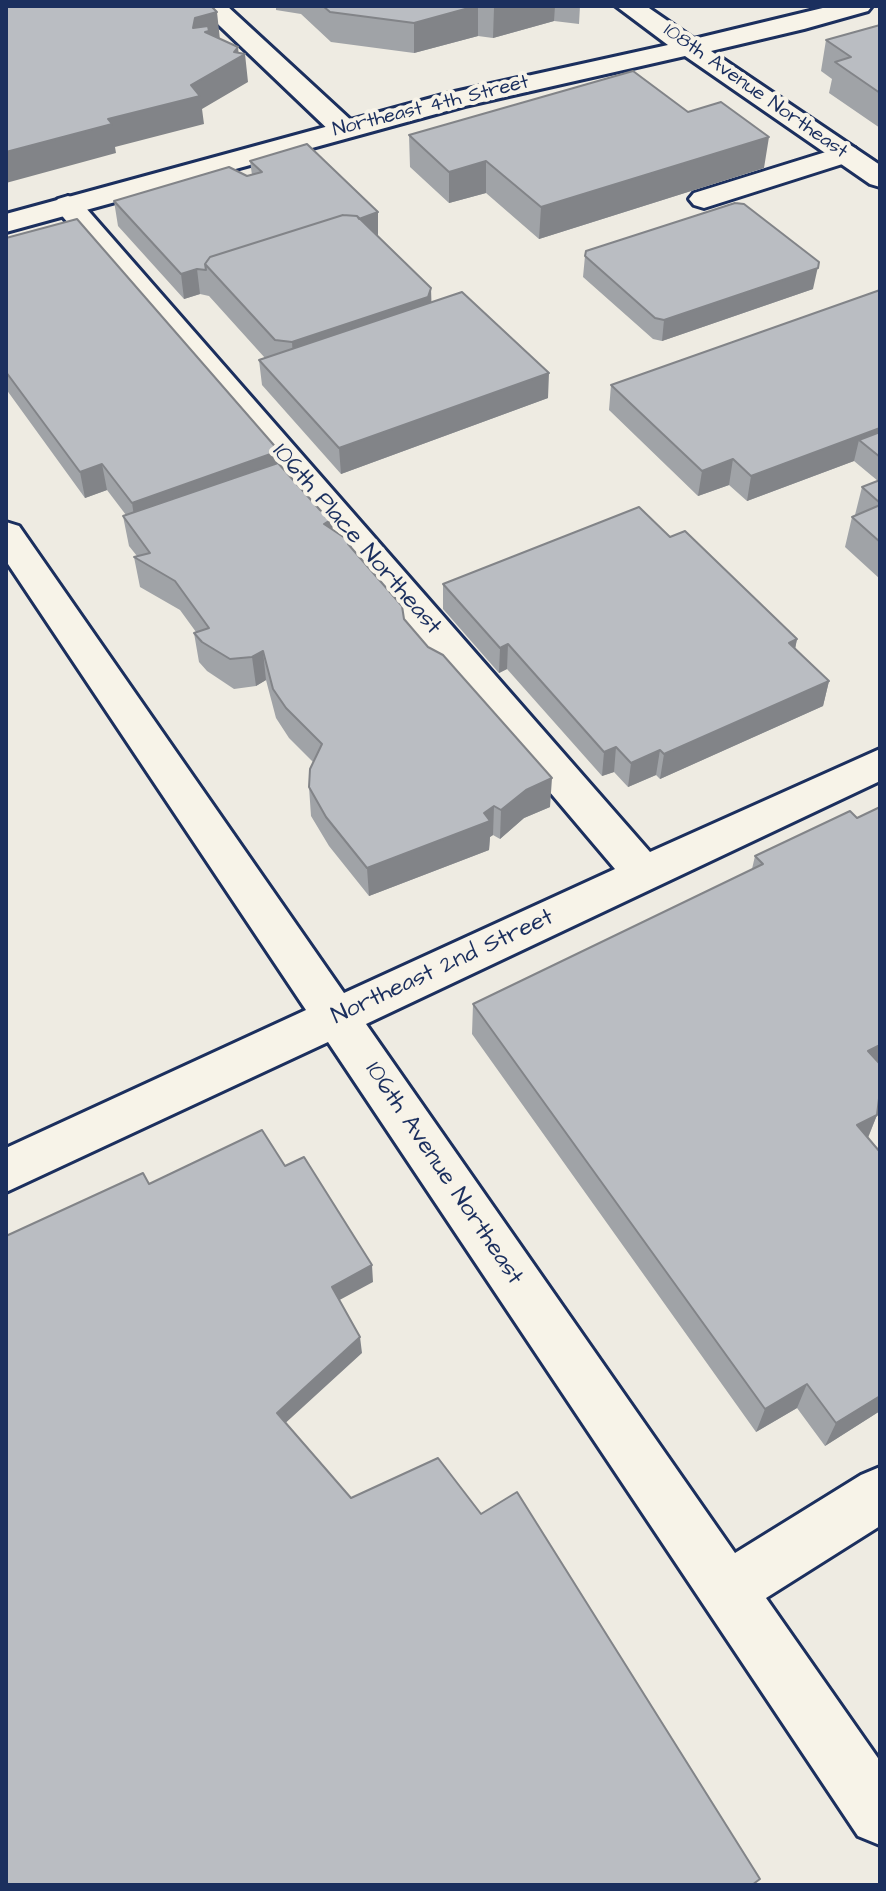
<!DOCTYPE html>
<html>
<head>
<meta charset="utf-8">
<style>
	body { margin:0 }
	#map { position:relative; width:886px; height:1891px; overflow:hidden; background:#eeebe2; font-family:"Architects Daughter",sans-serif }
	canvas { display:block }
	.frame { position:absolute; inset:0; border:8px solid #1b2f5e; pointer-events:none }
</style>
</head>
<body>
<div id="map">
<canvas width="886" height="1891"></canvas>
<div class="frame"></div>
</div>
<script>
const context = document.querySelector('canvas').getContext('2d');
context.lineJoin = 'round';
const shape = rows => new Path2D(rows.map(r => 'M' + r).join(''));
function stroke(path, color, width, dash) { context.strokeStyle = color; context.lineWidth = width; context.lineCap = dash ? 'butt' : 'round'; context.setLineDash(dash || []); context.stroke(path); }
function fill(path, color) { context.fillStyle = color; context.fill(path, 'evenodd'); }
function drawText(font, color, halo, rows, align = 'center') {
  context.font = font + ' "Architects Daughter",sans-serif'; context.lineWidth = 8; context.setLineDash([]); context.textBaseline = 'middle'; context.strokeStyle = halo; context.fillStyle = color; for (const [text, x, y, turn = 0] of rows) {
    context.save(); context.translate(x, y); context.rotate((+turn || 0) * Math.PI / 180); context.textAlign = isNaN(turn) ? turn : align; if (halo) context.strokeText(text, 0, 0); context.fillText(text, 0, 0); context.restore();
  }
}
const minor = shape([
	[199,6,227,6,354,123,358,129,354,135,334,135,199,6],
	[845,146,855,148,859,154,855,160,704,208,694,205,689,199,694,193,845,146],
	[68,196,78,199,650,852,880,749,880,781,366,1024,735,1553,861,1475,880,1467,880,1526,766,1598,880,1761,880,1845,858,1836,328,1042,6,1192,6,1148,306,1010,6,561,6,522,19,526,344,993,615,869,58,211,53,205,58,199,68,196]
]);
const major = shape([
	[616,6,646,6,694,39,831,6,872,6,868,11,804,29,711,51,880,165,880,187,870,184,685,56,465,106,6,232,6,214,450,93,668,45,616,6]
]);
const wall = shape([
	[276,6,580,6,579,24,554,21,493,38,478,36,414,53,331,42,301,14,276,10],
	[880,25,880,128,829,93,832,79,821,71,826,40],
	[409,135,764,168,539,239,486,193,449,203,410,167],
	[250,161,378,237,431,302,548,398,341,474,262,385,259,360,265,358,209,296,200,294,184,299,118,226,114,201,252,175],
	[6,238,279,451,280,465,333,530,351,542,352,549,404,619,550,807,524,818,500,839,493,835,490,837,489,850,369,896,329,846,311,816,309,787,313,762,289,738,276,718,266,680,256,686,234,689,207,671,199,662,194,633,196,632,180,610,140,587,134,557,137,556,129,546,123,516,126,515,107,490,85,498,6,389],
	[585,256,813,289,662,341,653,339,583,277],
	[880,290,880,579,845,547,852,517,855,515,862,487,878,481,854,461,747,501,729,485,698,496,609,410,611,385],
	[670,537,797,639,795,649,829,681,823,706,660,779,656,775,628,787,614,772,602,776,507,669,499,673,443,609,443,584],
	[850,811,877,1115,868,1138,880,1152,880,1411,825,1446,797,1408,756,1432,472,1034,473,1004,752,869,755,856]
]);
const shadedWall = shape([
	[476,6,478,6,478,36,414,53,414,23],
	[500,6,555,6,554,21,493,38,494,8],
	[217,12,220,40,193,28,195,18],
	[238,47,239,57,245,54,248,82,202,109,204,124,115,147,116,153,6,183,6,152,108,119,191,85,234,52],
	[769,137,764,168,539,239,541,207],
	[486,161,486,193,449,203,449,172],
	[378,212,378,237,358,248,359,218],
	[819,262,813,289,662,341,664,320],
	[197,269,200,294,184,299,181,274],
	[431,288,432,320,294,374,292,342],
	[549,373,548,398,341,474,339,448],
	[880,428,880,451,859,440,854,461,747,501,751,476],
	[279,451,281,477,136,529,132,503],
	[733,459,729,485,698,496,702,471],
	[102,464,107,490,85,498,80,472],
	[332,519,334,549,324,524],
	[797,639,792,664,789,643],
	[508,644,507,669,499,673,500,648],
	[263,651,266,680,256,686,252,657],
	[829,681,823,706,660,779,664,754],
	[616,747,614,772,602,776,604,752],
	[660,750,656,775,628,787,631,763],
	[552,778,550,807,524,818,500,839,501,810,526,790],
	[494,806,493,835,490,837,489,850,369,896,367,868,484,813],
	[880,1045,880,1067,868,1051],
	[877,1115,866,1142,857,1125],
	[372,1265,373,1282,334,1303,332,1287],
	[360,1337,362,1353,280,1428,277,1413],
	[807,1384,797,1408,756,1432,765,1409],
	[880,1396,880,1411,825,1446,836,1423]
]);
const building = shape([
	[6,6,211,6,217,12,195,18,193,28,208,26,209,31,205,32,238,47,234,52,245,54,191,85,200,96,108,119,112,124,6,152,6,6],
	[323,6,476,6,414,23,330,12,323,6],
	[880,25,880,93,835,62,851,57,826,40,880,25],
	[633,71,688,112,721,102,769,137,541,207,486,161,449,172,409,135,633,71],
	[307,144,378,212,359,219,357,216,343,215,210,257,205,264,206,270,197,269,181,274,114,201,229,167,247,176,262,172,250,161,307,144],
	[735,203,744,204,819,262,818,268,664,320,655,318,585,256,586,251,735,203],
	[343,215,357,216,431,288,428,297,292,342,275,340,205,264,210,257,343,215],
	[77,219,279,451,132,503,102,464,80,472,6,372,6,238,77,219],
	[880,290,880,428,751,476,733,459,702,471,611,385,880,290],
	[462,292,549,373,339,448,259,360,462,292],
	[880,432,880,457,859,440,880,432],
	[278,463,320,510,332,519,324,524,351,542,348,544,402,606,404,619,428,647,443,655,552,778,526,790,501,810,494,806,484,813,490,821,367,868,326,817,309,787,310,769,322,744,286,708,273,689,263,651,252,657,230,659,202,642,194,633,209,628,175,581,134,557,150,553,123,516,278,463],
	[880,480,880,503,862,487,880,480],
	[880,505,880,542,852,517,880,505],
	[639,507,670,537,685,531,797,639,789,643,829,681,664,754,660,750,631,763,616,747,604,752,508,644,500,648,443,584,639,507],
	[880,807,880,1045,868,1051,880,1064,880,1090,877,1115,857,1125,880,1152,880,1396,836,1423,807,1384,765,1409,473,1004,763,864,755,856,850,811,857,818,880,807],
	[262,1130,285,1166,304,1157,372,1265,332,1287,360,1337,277,1413,351,1498,438,1458,481,1514,517,1492,760,1879,752,1885,6,1885,6,1236,143,1173,149,1184,262,1130]
]);
const farStreetnames = [
	["108th Avenue Northeast",755,92,35],
	["Northeast 4th Street",431,107,-14]
];
const streetNames = [
	["106th Place Northeast",356,540,49],
	["Northeast 2nd Street",443,968,-25],
	["106th Avenue Northeast",443,1174,56]
];
stroke(minor, '#1b2f5e', 6);
stroke(major, '#1b2f5e', 6);
fill(minor, '#f7f3e8');
fill(major, '#f7f3e8');
fill(wall, '#a0a3a7');
fill(shadedWall, '#828488');
fill(building, '#babdc2');
stroke(building, '#828488', 2);
drawText('20px', '#1b2f5e', '#f7f3e8', farStreetnames);
drawText('24px', '#1b2f5e', '#f7f3e8', streetNames);
</script>
</body>
</html>
